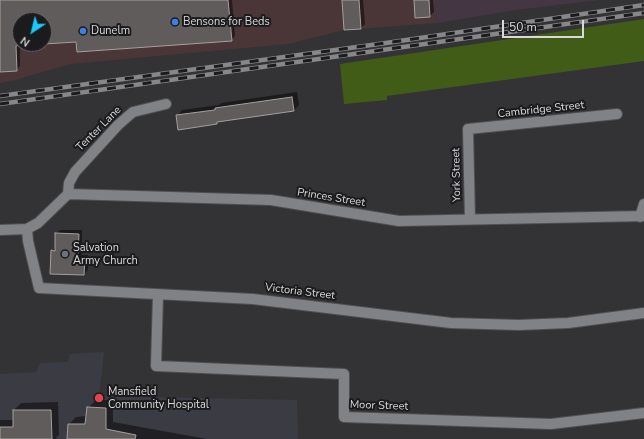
<!DOCTYPE html>
<html>
<head>
<meta charset="utf-8">
<style>
	body { margin:0 }
	#map { position:relative; width:644px; height:439px; overflow:hidden; background:#333336; font-family:"Nunito Sans",sans-serif }
	canvas { display:block }
	.north { position:absolute; left:12px; top:12px; width:40px; height:40px; box-sizing:border-box; background:#1b1b1d; border:1px solid #676769; border-radius:50%; rotate:215deg; font-size:11px; font-weight:700; line-height:16px; text-align:center; color:#d9d9db }
	.north::after { content:''; display:block; margin:auto; width:14px; height:18px; background:#19cafc; clip-path:polygon(50% 0,100% 100%,50% 72%,0 100%) }
	.scale { position:absolute; left:502px; top:20px; width:82px; height:18px; box-sizing:border-box; border:2px solid #d9d9db; border-top:0; padding-left:5px; font-size:12px; line-height:14px; white-space:nowrap; color:#d9d9db; -webkit-text-stroke:3px #1b1b1d; paint-order:stroke }
</style>
</head>
<body>
<div id="map">
<canvas width="644" height="439"></canvas>
<div class="north">N</div>
<div class="scale">50 m</div>
</div>
<script>
const context = document.querySelector('canvas').getContext('2d');
context.lineJoin = 'round';
function fill(path, color) { context.fillStyle = color; context.fill(path, 'evenodd'); }
const shape = rows => new Path2D(rows.map(r => 'M' + r).join(''));
function stroke(path, color, width, dash) { context.strokeStyle = color; context.lineWidth = width; context.lineCap = dash ? 'butt' : 'round'; context.setLineDash(dash || []); context.stroke(path); }
function drawText(font, color, halo, rows, align = 'center') {
  context.font = font + ' "Nunito Sans",sans-serif'; context.lineWidth = 4; context.setLineDash([]); context.textBaseline = 'middle'; context.strokeStyle = halo; context.fillStyle = color; for (const [text, x, y, turn = 0] of rows) {
    context.save(); context.translate(x, y); context.rotate((+turn || 0) * Math.PI / 180); context.textAlign = isNaN(turn) ? turn : align; if (halo) context.strokeText(text, 0, 0); context.fillText(text, 0, 0); context.restore();
  }
}
const commercial = shape([
	[0,0,435,0,437,23,344,30,288,44,71,64,15,80,0,83],
	[20,20,44,20,44,44,20,44]
]);
const industrial = shape([
	[435,0,600,0,515,10,437,23]
]);
const built = shape([
	[104,352,99,396,297,400,298,439,0,439,0,374,36,372,40,363,68,362,70,354]
]);
const green = shape([
	[644,19,644,61,387,96,387,100,344,104,340,64]
]);
const shadow = shape([
	[0,0,232,0,235,36,231,40,77,41,44,43,44,20,20,20,20,44,25,44,20,44,20,66,16,70,0,71],
	[343,0,363,0,365,24,361,28],
	[415,0,433,0,434,12,430,16],
	[297,92,299,105,294,110,220,120,217,123,178,129,177,116,182,110,219,105,221,103],
	[60,230,82,230,82,255,88,255,88,270,84,274,52,251,56,247,56,234],
	[96,400,113,400,113,422,207,439,68,439,69,424,76,417,87,416,88,408],
	[58,402,59,435,55,439,0,439,0,420,14,420,14,410,21,403]
]);
const building = shape([
	[0,0,228,0,232,41,77,52,76,42,44,44,44,20,20,20,20,45,16,46,17,71,0,72,0,0],
	[342,0,359,0,361,29,344,30,342,0],
	[414,0,429,0,430,17,415,18,414,0],
	[292,97,294,111,217,122,217,124,178,130,176,115,215,110,215,108,292,97],
	[55,233,79,234,78,258,85,258,84,275,50,274,51,250,55,251,55,233],
	[87,407,106,408,106,429,136,435,135,439,67,439,68,424,85,424,87,407],
	[13,410,51,410,52,439,0,439,0,427,13,427,13,410]
]);
const street = shape([
	[68,194,69,183,75,172,118,125,133,112,166,104],
	[640,217,644,204],
	[470,219,468,129,617,114],
	[27,229,28,241,39,288,253,299,451,323,519,325,568,323,644,313],
	[0,230,27,229,38,223,68,194,271,200,399,221,644,216],
	[158,295,156,366,344,374,344,417,551,424,644,413]
]);
const rail = shape([
	[0,96,386,43,644,5],
	[0,104,644,13]
]);
const markers = [
	[175,22,4,"#3f7fe0"],
	[83,31,4,"#3f7fe0"],
	[65,254,4,"#6b7280"],
	[99,398,5,"#e0444e"]
];
const poiNames = [
	["Bensons for Beds",183,22],
	["Dunelm",91,31],
	["Salvation",73,248],
	["Army Church",73,261],
	["Mansfield",108,392],
	["Community Hospital",108,405]
];
const streetNames = [
	["Cambridge Street",541,110,-6],
	["Tenter Lane",99,129,-45],
	["York Street",457,175,-91],
	["Princes Street",331,198,9],
	["Victoria Street",300,292,7],
	["Moor Street",379,406,2]
];
fill(commercial, '#4a3537');
fill(industrial, '#443643');
fill(built, '#3b3b44');
fill(green, '#405c16');
fill(shadow, '#0007');
fill(building, '#605c5b');
stroke(building, '#a4a09e', 1);
stroke(street, '#505053', 12);
stroke(street, '#818285', 10);
stroke(rail, '#87878a', 4.5);
stroke(rail, '#1b1b1d', 3, [9]);
for (const [x, y, r, color] of markers) { const dot = new Path2D(); dot.arc(x, y, r, 0, 2 * Math.PI); context.fillStyle = color; context.fill(dot); stroke(dot, '#1b1b1d', 1.5); }
drawText('11px', '#d9d9db', '#1b1b1d', poiNames, 'left');
drawText('11px', '#d9d9db', '#1b1b1d', streetNames);
</script>
</body>
</html>
